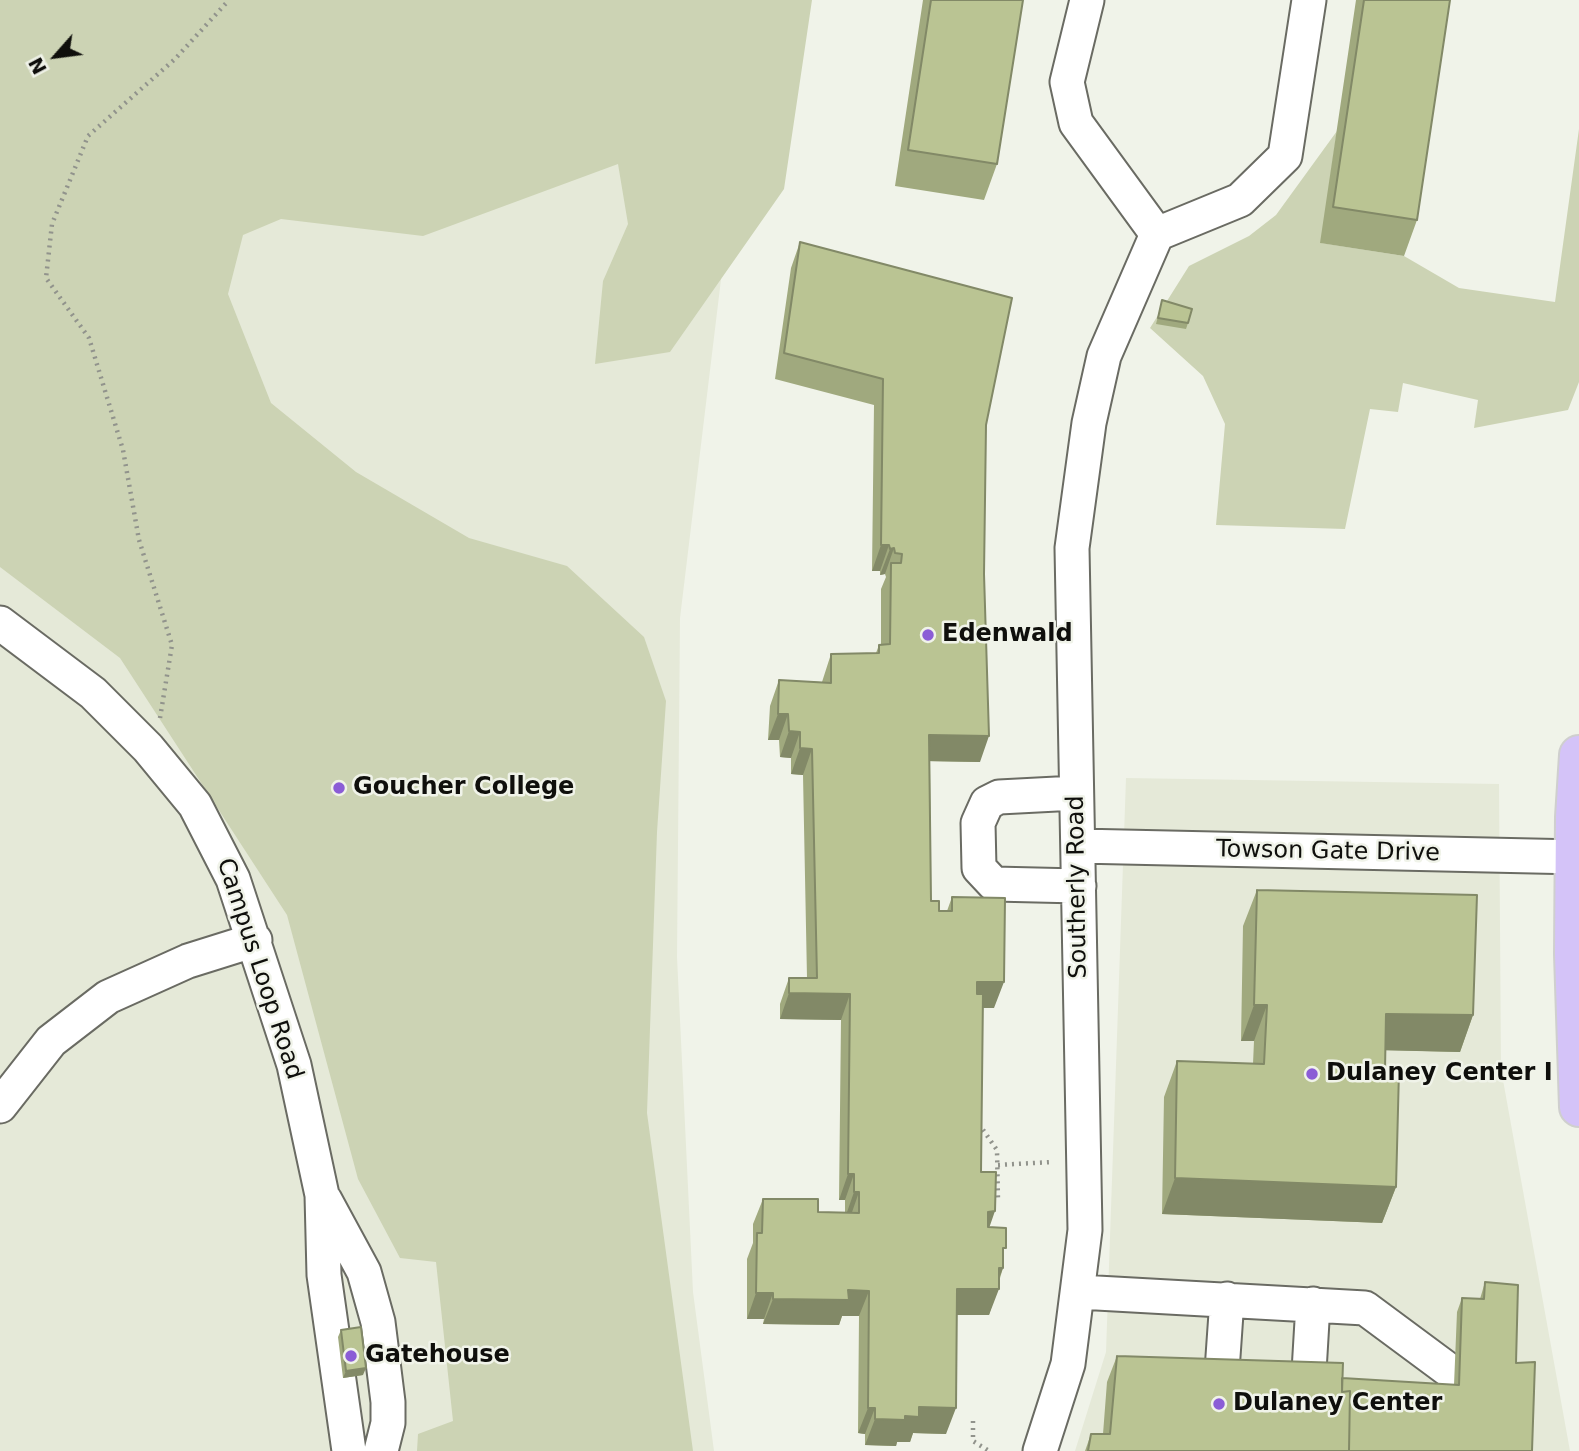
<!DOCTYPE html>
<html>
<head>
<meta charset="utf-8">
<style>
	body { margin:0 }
	#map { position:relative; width:1579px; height:1451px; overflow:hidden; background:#f0f3e9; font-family:"DejaVu Sans",sans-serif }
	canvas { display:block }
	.north { position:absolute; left:21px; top:21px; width:70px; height:70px; -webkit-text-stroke:5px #f0f3e9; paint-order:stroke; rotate:242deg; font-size:19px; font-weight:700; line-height:28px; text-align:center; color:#0f0f0c }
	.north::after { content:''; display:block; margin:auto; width:24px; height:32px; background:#0f0f0c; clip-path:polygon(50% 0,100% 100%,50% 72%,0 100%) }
</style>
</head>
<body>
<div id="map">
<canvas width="1579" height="1451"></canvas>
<div class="north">N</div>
</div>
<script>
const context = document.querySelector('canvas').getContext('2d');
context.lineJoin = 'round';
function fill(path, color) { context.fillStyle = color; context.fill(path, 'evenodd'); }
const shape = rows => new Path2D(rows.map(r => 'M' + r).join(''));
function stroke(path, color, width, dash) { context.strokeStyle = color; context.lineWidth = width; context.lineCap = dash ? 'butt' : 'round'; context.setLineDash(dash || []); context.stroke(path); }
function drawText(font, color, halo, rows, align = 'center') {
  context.font = font + ' "DejaVu Sans",sans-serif'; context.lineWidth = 5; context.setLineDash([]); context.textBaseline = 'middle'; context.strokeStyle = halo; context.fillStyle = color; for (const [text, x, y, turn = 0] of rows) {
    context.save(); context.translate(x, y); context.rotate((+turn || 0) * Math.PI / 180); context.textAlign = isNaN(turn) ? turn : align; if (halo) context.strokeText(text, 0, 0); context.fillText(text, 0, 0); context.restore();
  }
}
const built = shape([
	[0,0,768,0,723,263,680,618,677,957,693,1292,714,1451,0,1451],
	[1126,778,1499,784,1501,1069,1570,1451,1075,1451,1106,1352]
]);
const green = shape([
	[0,0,812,0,784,189,670,352,595,364,603,281,628,224,618,164,423,236,281,219,243,235,228,294,271,403,356,472,469,538,567,566,644,637,666,701,657,832,647,1113,693,1451,417,1451,418,1434,453,1421,436,1262,400,1258,358,1179,287,915,120,658,0,567],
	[1579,129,1579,382,1568,410,1474,428,1478,400,1403,383,1398,412,1370,409,1345,529,1216,525,1225,424,1203,376,1150,328,1189,266,1249,236,1276,215,1337,131,1321,243,1404,256,1459,288,1555,302]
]);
const path = shape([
	[160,718,172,645,139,540,123,450,89,338,46,278,52,224,88,136,175,59,229,0],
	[979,1124,997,1150,998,1201],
	[998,1165,1052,1162],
	[973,1421,973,1441,989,1451]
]);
const minor = shape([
	[1087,0,1067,82,1076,123,1157,234],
	[0,623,93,693,148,748,195,805,233,879,294,1065,322,1195,324,1275,349,1451],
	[1076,793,999,797,987,803,978,823,979,868,994,884,1079,886],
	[1078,846,1579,857],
	[0,1106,51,1041,108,997,188,961,255,940],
	[325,1200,364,1272,378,1322,388,1402,388,1423,381,1451],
	[1079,1292,1365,1308,1450,1371],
	[1221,1385,1227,1299],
	[1308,1388,1313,1304],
	[1040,1451,1068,1364,1085,1230,1072,548,1089,423,1104,356,1157,234,1240,200,1285,156,1309,0]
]);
const major = shape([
	[1579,755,1575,817,1574,954,1579,1107]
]);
const wall = shape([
	[923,0,1023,0,997,164,984,200,895,186],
	[1356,0,1450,0,1417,220,1404,256,1320,243],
	[800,242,986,425,980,762,930,761,931,901,939,911,947,911,952,897,994,1008,983,1008,981,1172,989,1227,1003,1257,1003,1268,989,1315,957,1315,946,1434,913,1433,910,1442,897,1442,896,1446,865,1445,865,1434,858,1433,859,1316,842,1316,839,1325,763,1324,764,1319,747,1319,747,1259,753,1243,753,1224,763,1199,818,1212,845,1213,845,1200,839,1200,841,1020,780,1019,780,1004,789,978,807,978,803,775,791,774,791,758,780,757,779,740,768,740,770,706,779,680,822,682,831,654,876,653,879,645,881,645,881,589,886,577,885,574,880,575,880,571,872,571,874,405,775,379,791,268],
	[1162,300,1188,323,1186,329,1156,324],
	[1257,890,1473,1015,1460,1052,1385,1050,1385,1070,1396,1187,1382,1223,1162,1214,1164,1097,1177,1061,1253,1064,1254,1041,1241,1041,1243,926],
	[1485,1282,1516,1363,1532,1451,1085,1451,1091,1434,1103,1434,1107,1382,1117,1356,1342,1378,1454,1385,1457,1312,1462,1298,1480,1299],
	[341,1330,363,1375,343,1378,338,1337]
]);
const shadedWall = shape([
	[881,545,889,545,880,571,872,571],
	[894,548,885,574,880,575,890,549],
	[778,714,788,714,779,740,768,740],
	[789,731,800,732,791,758,780,757],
	[929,735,989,736,980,762,920,761],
	[800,748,812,749,803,775,791,774],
	[977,982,1004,982,994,1008,967,1008],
	[789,993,850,994,841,1020,780,1019],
	[1254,1005,1267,1005,1254,1041,1241,1041],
	[1386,1014,1473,1015,1460,1052,1373,1050],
	[848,1174,854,1174,845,1200,839,1200],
	[1175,1178,1396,1187,1382,1223,1162,1214],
	[854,1192,859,1192,850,1218,845,1218],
	[995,1211,986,1237,988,1212],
	[999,1268,1003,1268,995,1289,999,1289,989,1315,948,1315,957,1289],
	[848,1290,869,1291,859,1316,842,1316,839,1325,763,1324,773,1299],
	[756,1293,773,1293,764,1319,747,1319],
	[366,1368,363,1375,343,1378,346,1371],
	[919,1407,956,1408,946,1434,913,1433,910,1442,897,1442,896,1446,865,1445,875,1419,905,1416],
	[868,1408,875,1408,865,1434,858,1433]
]);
const building = shape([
	[931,0,1023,0,997,164,908,150,931,0],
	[1364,0,1450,0,1417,220,1333,207,1364,0],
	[800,242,1012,298,986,425,984,574,989,736,929,735,931,901,939,901,939,911,952,911,952,897,1005,898,1004,982,977,982,977,994,983,994,981,1172,996,1172,995,1211,988,1212,988,1227,1006,1228,1006,1248,1003,1248,1003,1268,999,1268,999,1289,957,1289,956,1408,919,1407,919,1417,905,1416,905,1420,875,1419,875,1408,868,1408,869,1291,848,1290,849,1300,773,1299,773,1293,756,1293,757,1233,762,1233,763,1199,818,1199,818,1212,859,1213,859,1192,854,1192,854,1174,848,1174,850,994,789,993,789,978,817,978,812,749,800,748,800,732,789,731,788,714,778,714,779,680,831,683,831,654,879,653,879,645,890,644,891,563,901,563,902,554,895,553,894,548,890,549,889,545,881,545,883,379,784,353,800,242],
	[1162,300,1192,309,1188,323,1158,318,1162,300],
	[1257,890,1477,895,1473,1015,1386,1014,1385,1070,1399,1071,1396,1187,1175,1178,1177,1061,1264,1064,1267,1005,1254,1005,1257,890],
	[1485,1282,1518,1285,1516,1363,1535,1362,1532,1451,1349,1451,1350,1391,1342,1392,1342,1378,1459,1385,1462,1298,1484,1299,1485,1282],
	[361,1327,366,1368,346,1371,341,1330,361,1327],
	[1117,1356,1343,1363,1342,1392,1350,1391,1349,1451,1088,1451,1091,1434,1110,1434,1117,1356]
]);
const markers = [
	[928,635,7,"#8b5dd6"],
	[339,788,7,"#8b5dd6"],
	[1312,1074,7,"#8b5dd6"],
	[351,1356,7,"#8b5dd6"],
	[1219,1404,7,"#8b5dd6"]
];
const poiNames = [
	["Edenwald",942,635],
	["Goucher College",353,788],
	["Dulaney Center I",1326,1074],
	["Gatehouse",365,1356],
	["Dulaney Center",1233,1404]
];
const streetNames = [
	["Towson Gate Drive",1328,852,1],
	["Southerly Road",1078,887,-91],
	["Campus Loop Road",259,969,72]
];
fill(built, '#e5e9d8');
fill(green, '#ccd3b4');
stroke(minor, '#6a6b63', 37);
stroke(major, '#cfcfce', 42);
stroke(path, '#91938c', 4.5, [2, 5]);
stroke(minor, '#fff', 33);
stroke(major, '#d4c3f8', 38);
fill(wall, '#a0a97e');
fill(shadedWall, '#828967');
fill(building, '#bac493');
stroke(building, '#828967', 2);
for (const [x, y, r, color] of markers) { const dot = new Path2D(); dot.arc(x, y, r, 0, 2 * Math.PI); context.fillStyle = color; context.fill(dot); stroke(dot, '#f0f3e9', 2.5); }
drawText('bold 24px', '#0f0f0c', '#f0f3e9', poiNames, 'left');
drawText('24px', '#0f0f0c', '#f0f3e9', streetNames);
</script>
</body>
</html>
